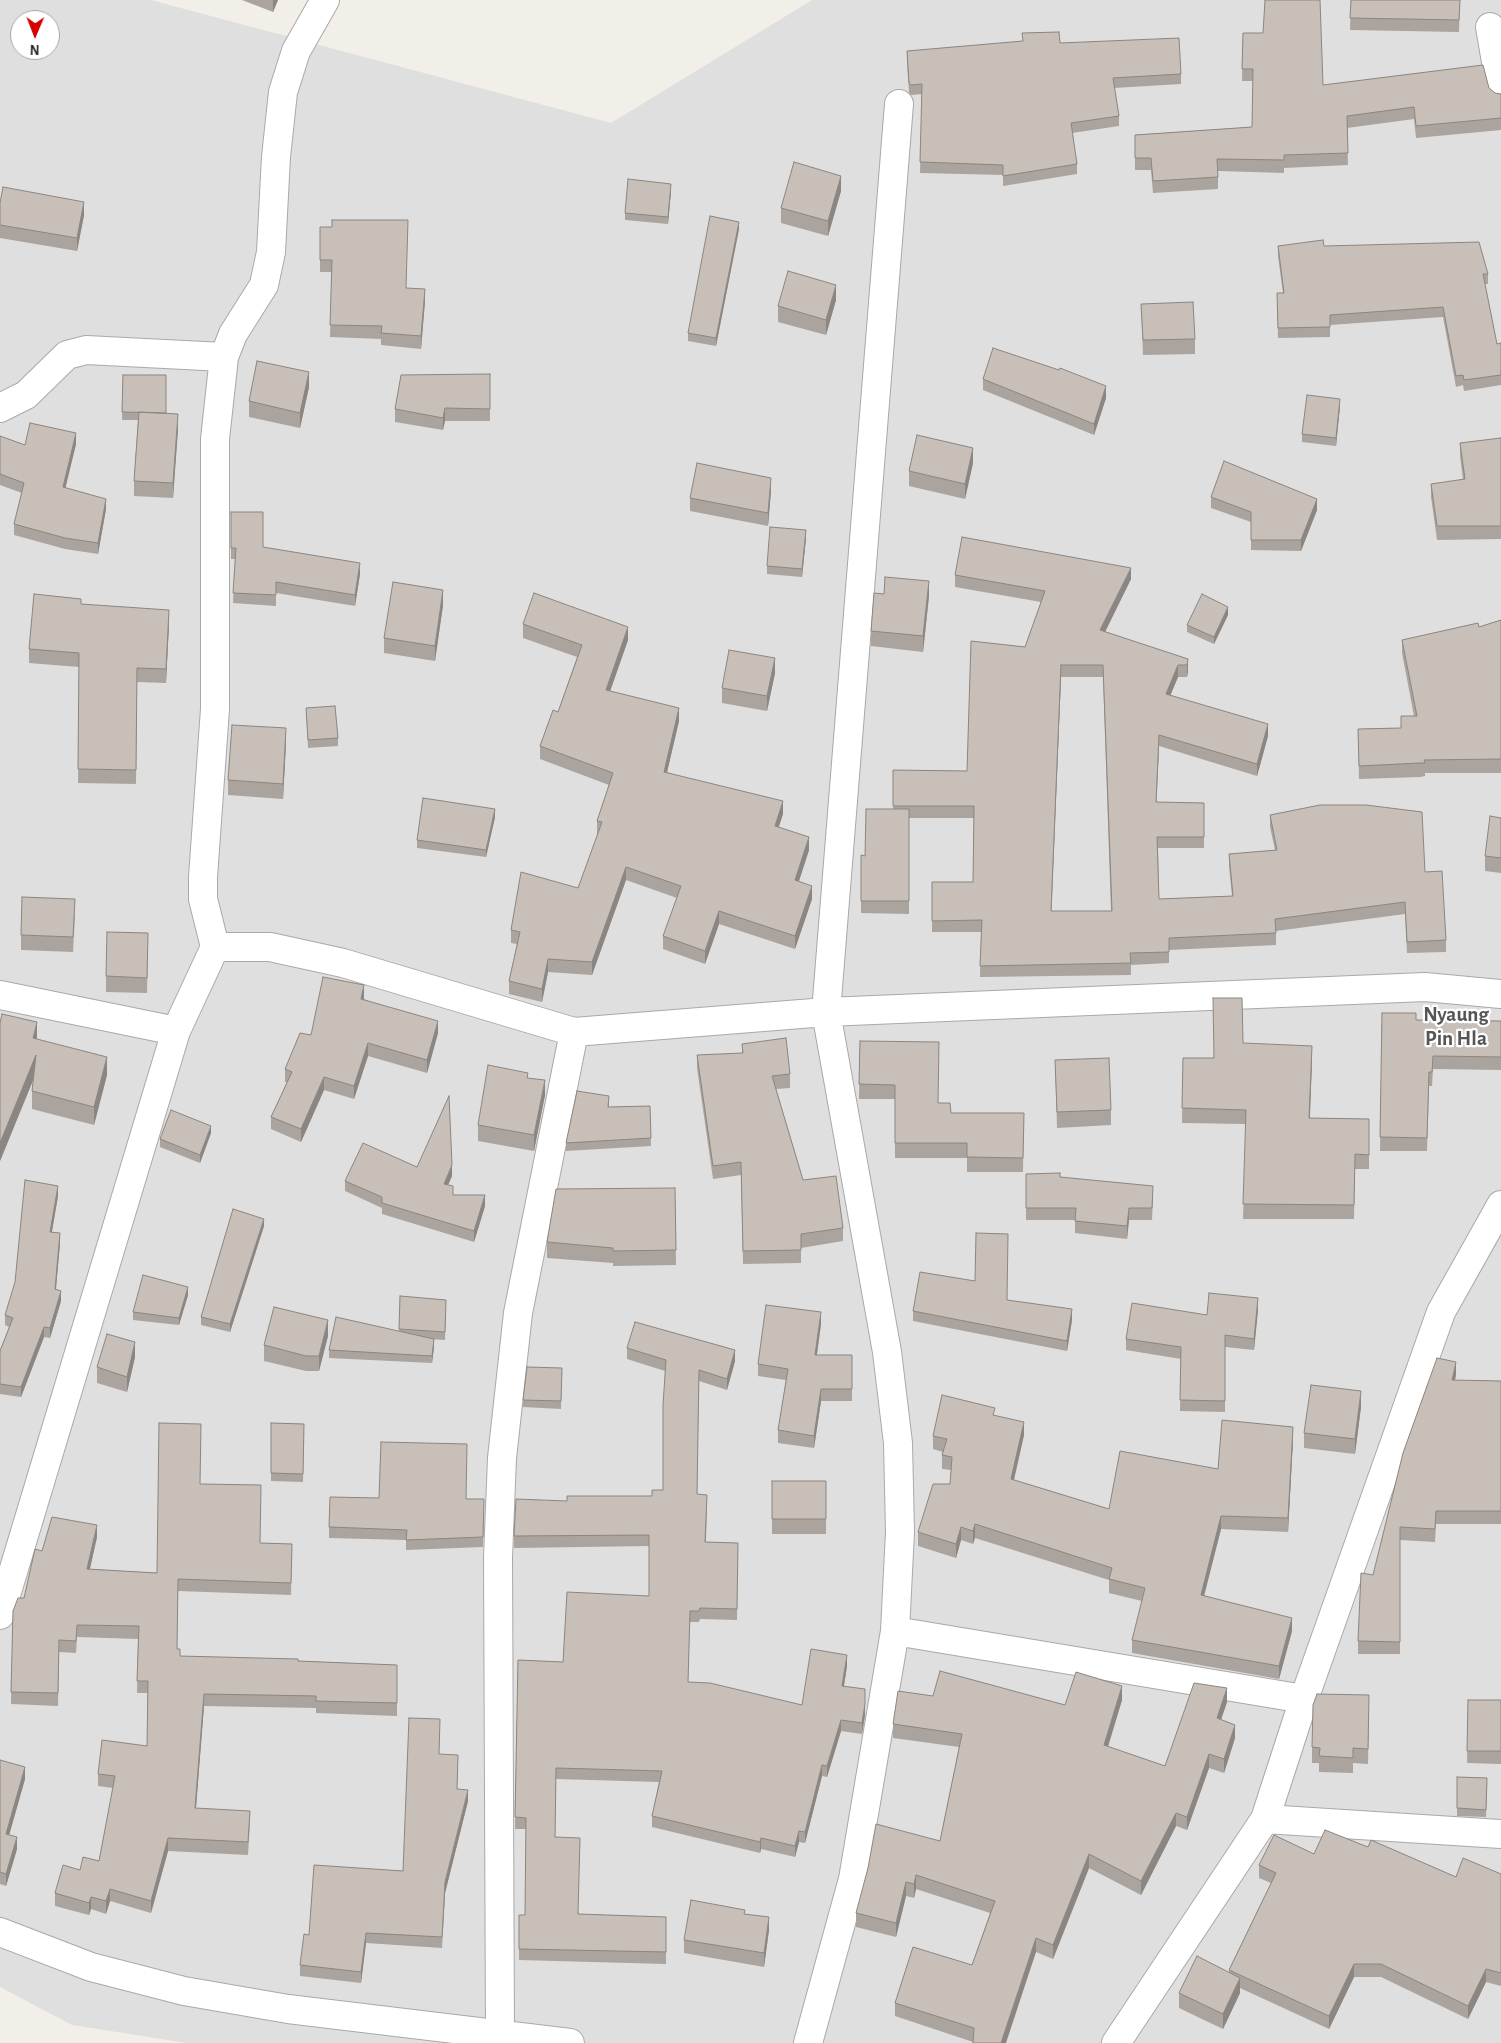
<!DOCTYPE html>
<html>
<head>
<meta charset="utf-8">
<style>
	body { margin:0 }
	#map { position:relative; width:1501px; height:2043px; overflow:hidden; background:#f2efe9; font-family:"Alegreya Sans",sans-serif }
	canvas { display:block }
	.north { position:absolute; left:10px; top:10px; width:50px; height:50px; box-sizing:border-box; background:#fff; border:1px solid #a7a7a7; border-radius:50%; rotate:181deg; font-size:14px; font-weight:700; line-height:20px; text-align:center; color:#222 }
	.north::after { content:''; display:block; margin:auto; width:18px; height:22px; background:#d40000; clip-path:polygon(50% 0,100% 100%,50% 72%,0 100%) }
</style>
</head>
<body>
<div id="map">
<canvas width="1501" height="2043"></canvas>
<div class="north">N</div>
</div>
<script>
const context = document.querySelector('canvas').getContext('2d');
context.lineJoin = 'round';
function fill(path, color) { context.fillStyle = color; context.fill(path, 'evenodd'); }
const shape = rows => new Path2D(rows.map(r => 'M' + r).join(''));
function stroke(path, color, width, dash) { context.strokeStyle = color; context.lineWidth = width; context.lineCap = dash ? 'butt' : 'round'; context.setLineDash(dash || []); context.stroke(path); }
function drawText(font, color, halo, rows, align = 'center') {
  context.font = font + ' "Alegreya Sans",sans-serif'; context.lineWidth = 4.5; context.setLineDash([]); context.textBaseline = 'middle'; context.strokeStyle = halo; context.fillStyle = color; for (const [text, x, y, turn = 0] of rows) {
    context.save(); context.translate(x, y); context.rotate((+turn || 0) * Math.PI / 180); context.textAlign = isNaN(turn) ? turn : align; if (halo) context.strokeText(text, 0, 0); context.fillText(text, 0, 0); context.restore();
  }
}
const residential = shape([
	[0,0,151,0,611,123,812,0,1501,0,1501,2043,187,2043,72,2025,0,1987],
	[20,20,50,20,50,50,20,50]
]);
const minor = shape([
	[1490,27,1501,91],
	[0,408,26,395,67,355,86,350,224,357],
	[215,947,270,947,343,963,574,1032,826,1012,1425,987,1501,994],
	[0,995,176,1031],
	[0,1615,176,1031,215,947,203,899,203,877,215,709,215,439,224,357,233,334,264,285,271,252,276,157,283,92,296,51,325,0],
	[895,1631,1304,1699],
	[1265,1819,1501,1834],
	[0,1932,91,1967,184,1991,288,2009,570,2043],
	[500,2036,498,1557,502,1458,518,1313,574,1032],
	[808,2043,853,1879,895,1631,900,1532,898,1443,887,1352,826,1012,899,104],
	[1116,2043,1265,1819,1304,1699,1441,1312,1501,1205]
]);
const wall = shape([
	[242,0,278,0,273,12],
	[1351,0,1460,0,1459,32,1350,30],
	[1243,33,1323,85,1489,88,1495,93,1501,94,1501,130,1416,138,1414,119,1347,128,1348,165,1284,168,1284,173,1218,171,1218,189,1153,193,1151,170,1135,170,1135,135,1252,127,1253,81,1242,81],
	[1060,43,1181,74,1181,84,1114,88,1119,116,1119,126,1072,133,1077,164,1077,174,1003,186,1003,175,920,173,922,94,911,95,909,93,907,61,907,51],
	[671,191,668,224,625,220,625,213],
	[841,191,828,236,781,223,781,208],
	[0,203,84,215,77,251,0,238],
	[320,227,407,288,425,301,421,349,381,345,381,339,330,337,332,272,320,272],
	[739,229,716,346,688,341,688,333],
	[1278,246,1324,246,1488,274,1488,284,1485,284,1497,344,1501,343,1501,385,1464,391,1463,385,1456,387,1443,317,1330,325,1330,337,1278,338,1277,293,1283,293,1278,256],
	[836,300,826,335,778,322,778,306],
	[1141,304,1195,339,1195,354,1143,355],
	[490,374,490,421,445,421,443,430,395,422,395,409],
	[123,375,166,375,166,413,178,429,173,498,134,496,134,481,138,420,122,420],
	[983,379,1106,398,1094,435,983,390],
	[309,387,300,428,249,417,249,401],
	[1340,406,1336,446,1302,442,1302,434],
	[0,436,25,445,76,444,65,488,106,509,98,554,65,549,14,535,14,524,22,493,0,485],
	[1501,438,1501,539,1437,540,1431,497,1431,484,1463,480,1460,456,1460,443],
	[973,463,965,499,909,486,909,471],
	[771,491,768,526,690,511,690,498],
	[1211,497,1317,510,1301,551,1251,550,1251,522,1211,508],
	[231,512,263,547,360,574,355,606,276,593,276,606,233,603,235,559,231,559],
	[806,538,802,577,767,574,767,566],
	[955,575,1131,579,1105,632,1188,659,1188,671,1187,677,1178,677,1170,695,1268,736,1257,776,1159,746,1156,802,1204,803,1204,848,1158,848,1159,899,1232,896,1229,866,1229,854,1275,850,1270,827,1270,815,1425,872,1446,940,1446,952,1407,953,1405,914,1276,931,1276,945,1169,950,1169,963,1131,965,1131,975,980,977,981,932,932,932,932,882,973,882,974,818,909,818,909,914,861,913,861,855,865,856,893,809,893,770,967,771,1025,647,1041,602,955,587],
	[1061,677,1103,677,1111,911,1051,911],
	[884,594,929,596,923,652,871,646,871,631],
	[81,604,169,624,166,683,137,682,136,784,78,783,79,667,29,663,29,649],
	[443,605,435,661,384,653,384,638],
	[1228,615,1214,644,1187,632,1187,625],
	[1501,620,1501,773,1425,773,1425,776,1420,777,1359,779,1358,729,1401,728,1414,716,1402,653,1402,640,1479,627],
	[523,624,628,640,610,691,679,721,667,772,783,814,778,827,809,850,799,881,812,899,795,949,719,924,705,964,663,949,663,936,677,898,626,880,592,975,548,972,542,1002,509,994,509,981,517,944,511,943,511,930,578,888,598,834,597,834,597,821,609,785,540,759,540,746,558,712,577,657,523,638],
	[775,673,767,711,722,703,722,688],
	[306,708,338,738,338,746,308,748],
	[286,743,283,799,228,795,228,780],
	[495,817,486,857,417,848,417,840],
	[1501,818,1501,873,1485,871,1485,856],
	[75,914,73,952,21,950,21,935],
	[148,948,147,993,106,992,106,976],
	[364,999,438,1033,427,1073,368,1056,354,1099,324,1090,301,1142,271,1129,271,1117,287,1082,285,1082,285,1069,311,1035],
	[1382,1013,1416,1020,1501,1021,1501,1070,1433,1069,1432,1086,1429,1086,1427,1151,1380,1151],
	[0,1023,37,1039,107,1075,94,1125,32,1109,32,1091,34,1078,0,1161],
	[860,1041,951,1113,1024,1113,1023,1172,967,1172,967,1158,895,1158,895,1099,859,1099],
	[1243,1043,1312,1060,1310,1118,1369,1119,1369,1169,1355,1169,1354,1219,1243,1219,1246,1124,1182,1123,1183,1058,1214,1058],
	[742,1044,790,1074,790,1088,776,1089,803,1180,843,1228,843,1241,801,1248,801,1263,743,1264,741,1175,713,1179,697,1068,697,1055,742,1053],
	[1055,1060,1111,1110,1111,1125,1057,1128],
	[545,1095,534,1151,478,1141,478,1125],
	[609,1103,609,1107,650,1106,651,1146,566,1151,566,1143],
	[211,1133,200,1163,160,1147,160,1139],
	[417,1167,452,1176,448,1185,453,1195,485,1206,474,1242,382,1214,382,1208,345,1191,345,1181],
	[1026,1174,1060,1177,1153,1199,1152,1220,1129,1220,1127,1239,1075,1233,1075,1220,1026,1220],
	[675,1188,676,1265,613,1266,613,1263,547,1258,547,1242],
	[58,1196,52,1232,60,1243,56,1289,61,1301,50,1338,44,1337,21,1397,0,1394,0,1351,9,1327,5,1325,5,1315],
	[264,1226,230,1332,201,1325,201,1317],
	[188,1295,179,1325,133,1320,133,1312],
	[400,1296,446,1308,445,1340,430,1339,434,1347,432,1363,329,1358,329,1350,399,1331],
	[1007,1300,1072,1320,1067,1351,913,1321,913,1311],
	[1258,1310,1254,1350,1225,1347,1225,1412,1180,1411,1181,1359,1126,1350,1126,1339,1207,1315],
	[821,1324,817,1355,852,1355,852,1401,821,1401,814,1448,778,1443,778,1430,786,1380,758,1376,758,1364],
	[328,1336,319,1371,306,1371,264,1361,264,1345],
	[627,1348,735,1361,727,1390,699,1381,697,1494,707,1506,706,1542,738,1543,737,1620,700,1619,699,1622,690,1622,688,1682,802,1705,847,1666,844,1686,865,1715,862,1734,841,1731,827,1777,822,1776,805,1843,799,1842,795,1857,761,1849,760,1853,652,1827,652,1816,659,1782,556,1779,555,1837,579,1914,666,1917,666,1964,519,1960,519,1915,525,1915,526,1829,515,1829,518,1660,563,1662,649,1596,649,1546,514,1548,514,1536,567,1501,652,1496,663,1490,665,1371,627,1359],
	[135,1357,127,1392,97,1383,97,1367],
	[562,1368,561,1409,523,1407,523,1400],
	[1456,1375,1455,1380,1501,1381,1501,1524,1436,1524,1435,1542,1400,1540,1400,1654,1358,1654,1358,1641,1373,1575],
	[1361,1407,1355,1454,1304,1448,1304,1433],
	[995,1416,1024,1435,1014,1480,1109,1509,1218,1469,1293,1440,1288,1532,1221,1529,1204,1595,1292,1631,1279,1679,1132,1653,1132,1640,1142,1601,1109,1593,1109,1580,975,1538,973,1544,961,1540,956,1558,918,1546,918,1532,950,1484,951,1470,942,1469,942,1455,943,1452,933,1449,933,1436],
	[271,1423,304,1424,303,1482,271,1481],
	[772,1481,826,1481,826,1534,772,1534],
	[200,1484,260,1543,292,1544,291,1595,178,1591,177,1649,180,1656,397,1665,397,1716,316,1713,316,1708,204,1706,196,1808,250,1823,248,1855,168,1851,151,1913,110,1901,106,1914,91,1909,89,1915,55,1906,55,1893,80,1870,99,1861,113,1788,98,1786,98,1774,147,1746,148,1693,137,1693,138,1639,77,1637,76,1653,59,1652,58,1706,11,1704,13,1611,24,1598,42,1551,97,1537,90,1569,157,1573],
	[379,1498,466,1499,484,1509,483,1547,406,1550,406,1540,329,1538,329,1527],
	[933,1696,1065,1705,1122,1700,1108,1747,1165,1766,1227,1702,1221,1719,1235,1738,1224,1773,1209,1768,1187,1830,1176,1826,1141,1895,1089,1868,1053,1959,1036,1952,973,2042,895,2016,895,2003,972,1965,990,1913,916,1889,914,1898,906,1896,896,1937,856,1927,856,1913,940,1841,959,1747,893,1738,893,1724],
	[1468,1700,1501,1700,1501,1764,1467,1763],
	[1369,1711,1368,1764,1353,1763,1353,1773,1319,1772,1319,1763,1312,1763,1312,1747],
	[439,1754,458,1766,457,1789,468,1801,445,1893,442,1948,366,1943,361,1983,300,1976,300,1965,403,1871],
	[0,1760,25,1779,9,1835,17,1849,6,1886,0,1884],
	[1457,1777,1487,1778,1486,1817,1457,1816],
	[1368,1847,1456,1877,1501,1874,1501,1986,1486,1982,1468,2019,1381,1977,1354,1977,1329,2029,1240,1988,1240,1993,1223,2029,1179,2008,1179,1993,1229,1972,1229,1970,1271,1883,1259,1878,1259,1865,1314,1854],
	[745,1914,769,1930,764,1967,684,1953,684,1940]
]);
const shadedWall = shape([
	[273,0,278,0,273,12],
	[841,176,841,191,828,236,828,221],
	[671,184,671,191,668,224,668,217],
	[84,202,84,215,77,251,77,238],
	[739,222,739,229,716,346,716,338],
	[836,285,836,300,826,335,826,320],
	[425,289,425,301,421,349,421,336],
	[309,372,309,387,300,428,300,413],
	[1106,386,1106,398,1094,435,1094,424],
	[1340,399,1340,406,1336,446,1336,438],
	[445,408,445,421,443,430,443,418],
	[178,414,178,429,173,498,173,483],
	[76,433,76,444,63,498,63,487],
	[973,448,973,463,965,499,965,484],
	[771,478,771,491,768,526,768,513],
	[106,499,106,509,98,554,98,543],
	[1317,499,1317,510,1301,551,1301,540],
	[806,530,806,538,802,577,802,569],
	[360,563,360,574,355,606,355,595],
	[1131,568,1131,579,1100,642,1100,630],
	[929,581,929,596,923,652,923,636],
	[443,590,443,605,435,661,435,646],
	[1228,607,1228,615,1214,644,1214,637],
	[169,610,169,624,166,683,166,669],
	[628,627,628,640,606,703,606,690],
	[775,658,775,673,767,711,767,696],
	[1188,659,1188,671,1187,677,1187,665],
	[1061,665,1061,677,1051,923,1051,911],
	[1178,665,1178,677,1166,706,1166,694],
	[679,708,679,721,664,785,664,772],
	[1268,724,1268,736,1257,776,1257,764],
	[286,728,286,743,283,799,283,784],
	[1159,735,1159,746,1156,814,1156,802],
	[783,801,783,814,775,839,775,826],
	[495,809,495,817,486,857,486,850],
	[809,837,809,850,795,893,795,880],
	[626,867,626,880,592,975,592,962],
	[812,886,812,899,795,949,795,936],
	[719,911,719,924,705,964,705,951],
	[548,959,548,972,542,1002,542,989],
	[364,985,364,998,361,1011,361,999],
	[438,1021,438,1033,427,1073,427,1060],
	[37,1022,37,1040,33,1038],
	[368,1043,368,1056,354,1099,354,1086],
	[1312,1046,1312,1060,1309,1133,1309,1118],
	[36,1055,36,1073,0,1161,0,1143],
	[107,1057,107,1075,94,1125,94,1107],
	[324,1077,324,1090,301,1142,301,1129],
	[545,1080,545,1095,534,1151,534,1135],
	[211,1126,211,1133,200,1163,200,1155],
	[452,1165,452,1176,444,1194,444,1184],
	[58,1186,58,1196,50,1242,50,1232],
	[485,1195,485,1206,474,1242,474,1231],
	[1129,1208,1129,1220,1127,1239,1127,1226],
	[264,1219,264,1226,230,1332,230,1324],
	[60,1233,60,1243,55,1299,55,1289],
	[188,1287,188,1295,179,1325,179,1318],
	[61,1291,61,1301,50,1338,50,1328],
	[1258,1298,1258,1310,1254,1350,1254,1339],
	[1072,1309,1072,1320,1067,1351,1067,1341],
	[821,1312,821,1324,815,1367,815,1355],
	[328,1320,328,1336,319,1371,319,1356],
	[44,1327,44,1337,21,1397,21,1387],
	[434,1339,434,1347,432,1363,432,1356],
	[135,1342,135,1357,127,1392,127,1377],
	[735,1350,735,1361,727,1390,727,1379],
	[1456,1362,1456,1375,1452,1393,1452,1380],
	[821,1389,821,1401,814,1448,814,1436],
	[1361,1391,1361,1407,1355,1454,1355,1439],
	[1024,1422,1024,1435,1011,1492,1011,1479],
	[1293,1427,1293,1440,1288,1532,1288,1518],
	[1221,1516,1221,1529,1201,1608,1201,1595],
	[975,1524,975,1538,973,1544,973,1531],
	[97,1525,97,1537,87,1581,87,1569],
	[961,1527,961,1540,956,1558,956,1544],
	[1292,1618,1292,1631,1279,1679,1279,1666],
	[847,1655,847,1666,842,1697,842,1686],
	[1122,1686,1122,1700,1104,1759,1104,1745],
	[1227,1688,1227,1702,1217,1732,1217,1718],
	[865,1689,865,1715,862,1734,862,1723],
	[204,1694,204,1706,195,1820,195,1808],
	[841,1720,841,1731,827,1777,827,1766],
	[1235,1725,1235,1738,1224,1773,1224,1759],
	[1209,1754,1209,1768,1187,1830,1187,1817],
	[822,1765,822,1776,805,1843,805,1832],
	[25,1767,25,1779,6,1846,6,1834],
	[468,1790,468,1801,445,1893,442,1948,445,1882],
	[1176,1813,1176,1826,1141,1895,1141,1881],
	[799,1831,799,1842,795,1857,795,1846],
	[17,1837,17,1849,6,1886,6,1874],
	[168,1838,168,1851,151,1913,151,1901],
	[761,1838,761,1849,760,1853,760,1842],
	[1089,1854,1089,1868,1053,1959,1053,1945],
	[916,1875,916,1889,914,1898,914,1884],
	[906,1882,906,1896,896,1937,896,1923],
	[110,1889,110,1901,106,1914,106,1901],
	[91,1897,91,1909,89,1915,89,1903],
	[769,1917,769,1930,764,1967,764,1953],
	[366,1933,366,1943,361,1983,361,1972],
	[1036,1938,1036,1952,1006,2043,1001,2043],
	[1354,1964,1354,1977,1329,2029,1329,2016],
	[1486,1969,1486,1982,1468,2019,1468,2006],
	[1240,1978,1240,1993,1223,2029,1223,2014]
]);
const building = shape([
	[1265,0,1320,0,1323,85,1483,65,1489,88,1495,93,1501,94,1501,118,1416,126,1414,107,1347,116,1348,153,1284,155,1284,160,1217,159,1218,177,1153,181,1151,158,1135,158,1135,135,1252,127,1253,69,1242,69,1243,33,1263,33,1265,0],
	[1351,0,1460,0,1459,20,1350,18,1351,0],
	[1059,32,1060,43,1179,38,1181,74,1113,78,1119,116,1071,123,1077,164,1003,176,1003,165,920,162,922,84,911,85,909,83,907,51,1023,41,1022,33,1059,32],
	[794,162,841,176,828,221,781,208,794,162],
	[628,179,671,184,668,217,625,213,628,179],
	[3,187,84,202,77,238,0,225,0,203,3,187],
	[710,216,739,222,716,338,688,333,710,216],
	[332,220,408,220,406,288,425,289,421,336,381,333,382,326,330,325,332,260,320,260,320,227,332,227,332,220],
	[1323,240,1324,246,1479,242,1488,274,1483,274,1497,344,1501,343,1501,375,1464,380,1463,375,1456,376,1443,307,1330,315,1330,327,1278,328,1277,293,1284,293,1278,246,1323,240],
	[788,271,836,285,826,320,778,306,788,271],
	[1193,302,1195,339,1143,340,1141,304,1193,302],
	[993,348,1059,370,1060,368,1106,386,1094,424,983,379,993,348],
	[257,361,309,372,300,413,249,401,257,361],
	[490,374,490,409,445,408,443,418,395,409,401,375,490,374],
	[123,375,166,375,166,413,122,412,123,375],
	[1307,395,1340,399,1336,438,1302,434,1307,395],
	[139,412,178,414,173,483,134,481,139,412],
	[30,423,76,433,63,487,106,499,98,543,65,538,14,524,24,483,0,474,0,436,25,445,30,423],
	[917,435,973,448,965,484,909,471,917,435],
	[1501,438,1501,526,1437,526,1431,484,1465,479,1460,443,1501,438],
	[1224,461,1317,499,1301,540,1251,540,1251,512,1211,497,1224,461],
	[697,463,771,478,768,513,690,498,697,463],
	[231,512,263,512,263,547,360,563,355,595,276,582,276,595,233,593,236,548,231,548,231,512],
	[770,527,806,530,802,569,767,566,770,527],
	[962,537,1131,568,1100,630,1188,659,1187,665,1178,665,1166,694,1268,724,1257,764,1159,735,1156,802,1204,803,1204,837,1157,837,1159,899,1233,896,1229,854,1277,850,1270,815,1320,805,1366,805,1422,812,1425,872,1442,871,1446,940,1407,942,1405,902,1275,919,1276,933,1169,938,1169,952,1130,953,1131,963,980,966,982,920,932,921,932,882,973,882,974,806,893,806,893,770,967,771,971,641,1025,647,1045,591,955,575,962,537],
	[1061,665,1103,665,1112,911,1051,911,1061,665],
	[885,577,929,581,923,636,871,631,874,593,884,594,885,577],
	[393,582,443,590,435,646,384,638,393,582],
	[534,593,628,627,606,690,679,708,664,772,783,801,775,826,809,837,795,880,812,886,795,936,719,911,705,951,663,936,681,886,626,867,592,962,548,959,542,989,509,981,520,932,511,930,521,872,578,888,602,822,597,821,613,773,540,746,553,710,558,712,582,645,523,624,534,593],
	[34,594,81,599,81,604,169,610,166,669,137,668,136,770,78,769,79,653,29,649,34,594],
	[1202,594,1228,607,1214,637,1187,625,1202,594],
	[1501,620,1501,759,1424,760,1425,763,1420,763,1359,766,1358,729,1401,728,1401,716,1417,716,1402,640,1478,623,1479,627,1501,620],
	[729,650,775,658,767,696,722,688,729,650],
	[335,706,338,738,308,740,306,708,335,706],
	[232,725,286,728,283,784,228,780,232,725],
	[423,798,495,809,486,850,417,840,423,798],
	[866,809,909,809,909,901,861,901,861,855,865,856,866,809],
	[1490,816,1501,818,1501,858,1485,856,1490,816],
	[22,897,75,899,73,937,21,935,22,897],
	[107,932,148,933,147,978,106,976,107,932],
	[323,977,364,985,361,999,438,1021,427,1060,368,1043,354,1086,324,1077,301,1129,271,1117,292,1072,285,1069,300,1033,311,1035,323,977],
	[1213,998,1242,998,1243,1043,1312,1046,1309,1118,1369,1119,1369,1155,1355,1154,1354,1205,1243,1204,1246,1110,1182,1108,1183,1058,1214,1058,1213,998],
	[1382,1013,1416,1013,1416,1020,1501,1021,1501,1057,1433,1056,1432,1072,1429,1072,1427,1138,1380,1137,1382,1013],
	[2,1014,37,1022,33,1038,107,1057,94,1107,32,1091,36,1055,0,1143,0,1023,2,1014],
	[786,1038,790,1074,772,1076,803,1180,836,1176,843,1228,801,1234,801,1250,743,1251,741,1162,713,1166,697,1055,743,1053,742,1044,786,1038],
	[860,1041,939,1042,938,1103,950,1103,951,1113,1024,1113,1023,1158,967,1157,967,1143,895,1143,895,1085,859,1084,860,1041],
	[1109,1058,1111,1110,1057,1112,1055,1060,1109,1058],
	[488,1065,528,1073,527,1078,545,1080,534,1135,478,1125,488,1065],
	[577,1091,609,1096,608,1107,650,1106,651,1138,566,1143,577,1091],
	[449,1096,452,1165,444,1184,453,1186,453,1195,485,1195,474,1231,382,1203,382,1197,345,1181,363,1143,417,1167,449,1096],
	[171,1110,211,1126,200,1155,160,1139,171,1110],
	[1060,1173,1060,1177,1153,1186,1152,1208,1129,1208,1127,1226,1075,1221,1076,1208,1026,1208,1026,1174,1060,1173],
	[25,1180,58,1186,50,1232,60,1233,55,1289,61,1291,50,1328,44,1327,21,1387,0,1384,0,1351,13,1318,5,1315,15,1282,25,1180],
	[675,1188,676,1250,613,1251,613,1248,547,1242,556,1189,675,1188],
	[233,1209,264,1219,230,1324,201,1317,233,1209],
	[976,1233,1008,1234,1007,1300,1072,1309,1067,1341,913,1311,920,1272,975,1281,976,1233],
	[143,1275,188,1287,179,1318,133,1312,143,1275],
	[1209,1293,1258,1298,1254,1339,1225,1335,1225,1401,1180,1400,1181,1347,1126,1339,1132,1303,1207,1315,1209,1293],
	[400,1296,446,1300,445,1332,399,1329,400,1296],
	[766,1305,821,1312,815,1355,852,1355,852,1389,821,1389,814,1436,778,1430,788,1369,758,1364,766,1305],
	[274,1307,328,1320,319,1356,306,1356,264,1345,274,1307],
	[336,1317,434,1339,432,1356,329,1350,336,1317],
	[635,1322,735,1350,727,1379,699,1370,697,1494,707,1495,705,1542,738,1543,737,1609,700,1608,699,1611,690,1611,688,1682,710,1683,802,1705,811,1649,847,1655,842,1686,865,1689,865,1704,862,1723,841,1720,827,1766,822,1765,805,1832,799,1831,795,1846,761,1838,760,1842,652,1816,662,1771,556,1768,555,1837,580,1838,578,1914,666,1917,666,1952,519,1949,519,1915,525,1915,526,1818,515,1817,518,1660,563,1662,567,1592,649,1596,649,1535,514,1536,516,1499,567,1501,567,1496,652,1496,652,1490,663,1490,663,1405,666,1360,627,1348,635,1322],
	[107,1334,135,1342,127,1377,97,1367,107,1334],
	[1437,1358,1456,1362,1452,1380,1501,1381,1501,1511,1436,1511,1435,1529,1400,1527,1400,1642,1358,1641,1361,1573,1373,1575,1403,1453,1437,1358],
	[527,1367,562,1368,561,1401,523,1400,527,1367],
	[1311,1385,1361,1391,1355,1439,1304,1433,1311,1385],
	[942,1395,995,1408,993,1415,1024,1422,1011,1479,1109,1509,1120,1451,1218,1469,1222,1420,1293,1427,1288,1518,1221,1516,1201,1595,1292,1618,1279,1666,1132,1640,1145,1588,1109,1579,1112,1568,975,1524,973,1531,961,1527,956,1544,918,1532,933,1484,950,1484,952,1457,942,1455,947,1439,933,1436,942,1395],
	[159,1423,201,1424,200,1484,261,1485,260,1543,292,1544,291,1583,178,1579,177,1649,180,1649,180,1656,298,1659,298,1661,397,1665,397,1703,316,1701,316,1696,204,1694,195,1808,250,1811,248,1842,168,1838,151,1901,110,1889,106,1901,91,1897,89,1903,55,1893,63,1865,80,1870,83,1857,99,1861,115,1776,98,1774,102,1740,147,1746,148,1681,137,1681,139,1626,77,1625,76,1641,59,1640,58,1693,11,1692,13,1611,18,1598,24,1598,35,1549,42,1551,52,1517,97,1525,87,1569,157,1573,159,1423],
	[271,1423,304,1424,303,1474,271,1473,271,1423],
	[381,1442,467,1444,466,1499,484,1499,483,1537,406,1540,407,1530,329,1527,330,1497,379,1498,381,1442],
	[772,1481,826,1481,826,1519,772,1519,772,1481],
	[940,1671,1065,1705,1076,1672,1122,1686,1104,1745,1165,1766,1194,1683,1227,1688,1217,1718,1235,1725,1224,1759,1209,1754,1187,1817,1176,1813,1141,1881,1089,1854,1053,1945,1036,1938,1001,2043,973,2043,974,2028,895,2003,913,1947,972,1965,995,1901,916,1875,914,1884,906,1882,896,1923,856,1913,868,1868,876,1824,940,1841,962,1734,893,1724,898,1691,933,1696,940,1671],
	[1317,1694,1369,1695,1368,1749,1353,1748,1353,1758,1319,1756,1320,1748,1312,1747,1313,1705,1317,1694],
	[1468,1700,1501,1700,1501,1751,1467,1751,1468,1700],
	[409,1718,440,1719,439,1754,458,1755,457,1789,468,1790,445,1882,442,1937,366,1933,361,1972,300,1965,304,1934,309,1935,314,1865,403,1871,409,1718],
	[0,1760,25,1767,6,1834,17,1837,6,1874,0,1872,0,1760],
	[1457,1777,1487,1778,1486,1810,1457,1808,1457,1777],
	[1325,1830,1368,1847,1371,1840,1456,1877,1463,1858,1501,1874,1501,1973,1486,1969,1468,2006,1381,1964,1354,1964,1329,2016,1229,1970,1276,1873,1259,1865,1274,1835,1314,1854,1325,1830],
	[691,1900,745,1910,744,1914,769,1917,764,1953,684,1940,691,1900],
	[1197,1956,1240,1978,1223,2014,1179,1993,1197,1956]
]);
const quarterNames = [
	["Nyaung",1456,1015],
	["Pin Hla",1456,1039]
];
fill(residential, '#e0dfdf');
stroke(minor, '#a9a9a9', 30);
stroke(minor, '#fff', 28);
fill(wall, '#aba49e');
fill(shadedWall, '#8b8681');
fill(building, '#c7bfb8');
stroke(building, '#8b8681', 1);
drawText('bold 21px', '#555', '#fff', quarterNames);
</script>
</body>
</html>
